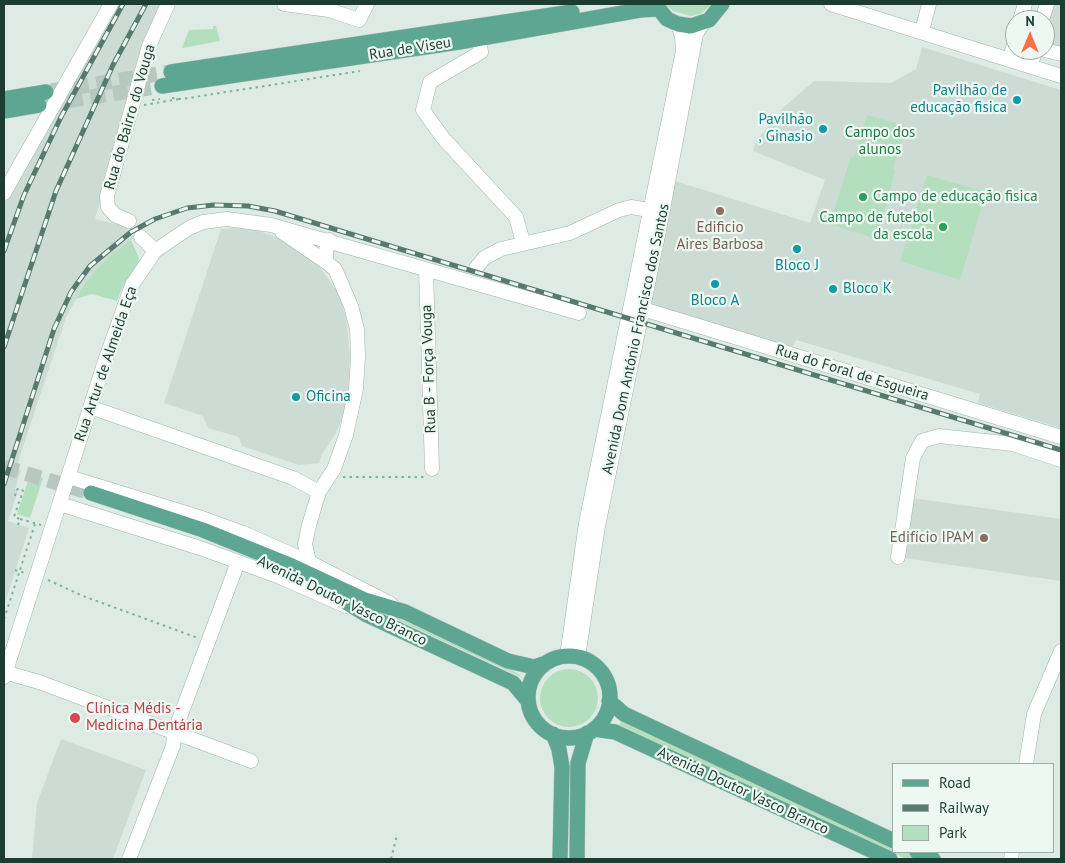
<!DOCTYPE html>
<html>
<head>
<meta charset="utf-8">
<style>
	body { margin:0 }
	#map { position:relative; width:1065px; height:863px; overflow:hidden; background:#deebe5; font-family:"PT Sans",sans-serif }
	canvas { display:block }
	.frame { position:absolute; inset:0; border:5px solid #1d3d33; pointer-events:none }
	.legend { position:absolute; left:892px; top:763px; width:162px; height:90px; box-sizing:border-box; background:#eef8f3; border:1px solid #9aada6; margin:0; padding:6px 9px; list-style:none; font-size:15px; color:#1d3d33 }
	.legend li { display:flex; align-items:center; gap:10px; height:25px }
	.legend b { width:25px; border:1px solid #9aada6 }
	.north { position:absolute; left:1005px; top:10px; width:50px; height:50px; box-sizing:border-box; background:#eef8f3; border:1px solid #9aada6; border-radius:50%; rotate:0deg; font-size:14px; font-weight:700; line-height:20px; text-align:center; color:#1d3d33 }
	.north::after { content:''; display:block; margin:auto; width:18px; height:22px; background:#ff6e48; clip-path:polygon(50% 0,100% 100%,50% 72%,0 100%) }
</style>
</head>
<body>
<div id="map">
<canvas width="1065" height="863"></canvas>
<div class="frame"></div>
<ul class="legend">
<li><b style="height:6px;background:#5da691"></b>Road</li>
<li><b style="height:6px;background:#57796f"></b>Railway</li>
<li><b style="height:14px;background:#b4dfbe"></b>Park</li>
</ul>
<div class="north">N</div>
</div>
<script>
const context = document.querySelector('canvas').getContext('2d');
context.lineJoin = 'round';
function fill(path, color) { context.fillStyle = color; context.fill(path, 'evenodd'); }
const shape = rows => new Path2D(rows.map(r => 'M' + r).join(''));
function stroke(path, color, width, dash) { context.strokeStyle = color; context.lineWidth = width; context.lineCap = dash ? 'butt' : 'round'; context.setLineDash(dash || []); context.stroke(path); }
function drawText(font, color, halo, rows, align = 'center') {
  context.font = font + ' "PT Sans",sans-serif'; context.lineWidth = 4.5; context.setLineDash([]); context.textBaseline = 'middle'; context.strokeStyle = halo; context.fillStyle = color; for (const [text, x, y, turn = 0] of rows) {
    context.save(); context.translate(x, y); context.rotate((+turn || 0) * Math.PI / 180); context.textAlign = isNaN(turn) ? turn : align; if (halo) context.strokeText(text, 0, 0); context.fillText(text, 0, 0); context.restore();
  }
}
const built = shape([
	[118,4,160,4,145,43,95,219,125,226,134,238,113,253,85,283,66,317,16,468,21,470,15,489,18,491,8,521,29,528,4,606,4,203],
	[1050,4,1061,4,1061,49,1045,44,1045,20],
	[922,47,1061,90,1061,428,978,403,980,394,796,340,792,348,651,305,675,181,810,223,825,180,753,151,756,141,783,108,814,81,891,83,916,69],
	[234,228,256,230,285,240,313,257,338,293,346,317,350,357,349,381,345,410,336,433,322,454,319,463,299,465,242,446,239,437,208,428,203,416,164,403,221,229],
	[912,498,1061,519,1061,581,904,558],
	[61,739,146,770,113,859,32,859,37,803]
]);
const green = shape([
	[665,4,713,4,700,14,691,16,673,11],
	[213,26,216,26,220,41,182,48,189,30,213,29],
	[867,115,906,126,893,169,895,170,877,239,830,224,851,156,854,157],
	[927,175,986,192,960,280,900,261],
	[131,240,139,258,138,265,123,286,117,301,92,294,76,299,85,283,98,268,113,253],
	[30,474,43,478,30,518,17,514],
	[277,562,517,673,523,678,277,564],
	'540 698a29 29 0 1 1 58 0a29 29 0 1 1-58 0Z',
	[622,718,894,845,894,852,908,852,924,859,906,859,619,725]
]);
const majorTunnel = shape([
	[51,91,171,72],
	[45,104,162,86],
	[4,467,91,493]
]);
const path = shape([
	[172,98,182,99,360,71],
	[152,100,160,99],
	[144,105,179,99],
	[343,477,425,477],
	[15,496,16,490,20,488,23,491,14,517,20,519],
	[18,525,20,519,41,525],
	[15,570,25,573],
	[48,580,83,596,198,638],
	[4,619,35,524],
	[391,859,397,835]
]);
const minor = shape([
	[284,4,329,10,359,20,367,4],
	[831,4,1061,76],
	[1020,20,1025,4],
	[1042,20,1047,4],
	[922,31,929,4],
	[478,38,481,52,430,82,423,110,443,138,516,217,523,242],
	[1045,50,1061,54],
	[1010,59,1015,40],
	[1030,66,1036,50],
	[4,193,111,4],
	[129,221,115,215,108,207,107,196,149,46,168,4],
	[282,232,326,262],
	[141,237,155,251],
	[476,268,484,258,501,249,570,233,619,210,631,207,649,210],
	[426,270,432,469],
	[643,309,1061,437],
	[90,407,293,478,319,492],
	[69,477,202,518,243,533,309,562,391,604],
	[60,504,200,548,280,577,346,606],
	[898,557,913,458,922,441,939,436,1013,444,1061,460],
	[309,562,305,544,309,525,319,492,334,469,346,435,356,389,358,357,357,329,351,306,335,269,326,262,326,250,329,240],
	[567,656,586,523,683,51,682,37,678,24],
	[578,657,598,526,659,230,696,34,703,23],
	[4,672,39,682,251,761],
	[4,677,105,361,132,285,155,251,189,228,203,222,227,219,271,225,579,313],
	[1026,764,1034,714,1061,651],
	[129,859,173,746,174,733,238,562],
	[1011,859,1012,852]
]);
const major = shape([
	[655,4,667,19,678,24,691,26,709,20,722,4],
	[171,72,572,12],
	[162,86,459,42,640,10,658,9],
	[4,99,46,92],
	[4,111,39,105],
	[91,493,203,530,292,566,365,600,405,612,508,661,534,667,546,663],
	[336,596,367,615,513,683,528,701],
	'528 697a41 41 0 1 1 82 0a41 41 0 1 1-82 0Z',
	[609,701,624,714,894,841],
	[594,729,615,732,890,859],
	[553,734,559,749,562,767,560,859],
	[917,852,933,859],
	[577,859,578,763,587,733]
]);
const rail = shape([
	[4,251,24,195,61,117,123,4],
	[4,347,56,191,113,65,146,4],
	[4,484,54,329,71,292,90,266,131,232,155,219,187,208,214,205,248,206,275,211,1061,450]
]);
const markers = [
	[1017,100,5,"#0f9aa8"],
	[823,129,5,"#0f9aa8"],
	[863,197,5,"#2e9e5b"],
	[720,211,5,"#8d6e63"],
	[943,227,5,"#2e9e5b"],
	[797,249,5,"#0f9aa8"],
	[715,284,5,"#0f9aa8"],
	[833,289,5,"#0f9aa8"],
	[296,397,5,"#0f9aa8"],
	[984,538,5,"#8d6e63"],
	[75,718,6,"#e0444e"]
];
const streetNames = [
	["Rua de Viseu",410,49,-9],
	["Rua do Bairro do Vouga",130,117,-74],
	["Avenida Dom António Francisco dos Santos",636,339,-78],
	["Rua Artur de Almeida Eça",106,364,-71],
	["Rua B - Força Vouga",429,369,-92],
	["Rua do Foral de Esgueira",852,373,17],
	["Avenida Doutor Vasco Branco",342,601,26],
	["Avenida Doutor Vasco Branco",743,791,25]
];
const cultureNames = [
	["Pavilhão de",1007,91],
	["educação fisica",1007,108],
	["Pavilhão",813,120],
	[", Ginasio",813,137],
	["Bloco J",797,266,"center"],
	["Bloco K",843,289,"left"],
	["Bloco A",715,301,"center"],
	["Oficina",306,397,"left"]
];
const parkNames = [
	["Campo dos",880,133],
	["alunos",880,150]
];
const leisureNames = [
	["Campo de educação fisica",873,197],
	["Campo de futebol",933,218,"right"],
	["da escola",933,235,"right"]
];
const educationNames = [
	["Edificio",720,228],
	["Aires Barbosa",720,245],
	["Edifício IPAM",974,538,"right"]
];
const healthNames = [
	["Clínica Médis -",86,709],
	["Medicina Dentária",86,726]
];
fill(built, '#ccdbd4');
fill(green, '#b4dfbe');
stroke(majorTunnel, '#b7c8c1', 15, [15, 8]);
stroke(minor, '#a0b3ac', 15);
stroke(major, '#bbc5c2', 16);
stroke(path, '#7ab39f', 2, [2.5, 4]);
stroke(minor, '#fff', 14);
stroke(major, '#5da691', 15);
stroke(rail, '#57796f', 5);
stroke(rail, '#eef8f3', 3, [9]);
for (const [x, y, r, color] of markers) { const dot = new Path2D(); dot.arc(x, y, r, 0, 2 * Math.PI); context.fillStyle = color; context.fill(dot); stroke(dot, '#eef8f3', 2); }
drawText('15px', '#1d3d33', '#eef8f3', streetNames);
drawText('15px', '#0d838f', '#eef8f3', cultureNames, 'right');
drawText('15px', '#237841', '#eef8f3', parkNames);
drawText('15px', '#27864d', '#eef8f3', leisureNames, 'left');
drawText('15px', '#785e54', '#eef8f3', educationNames);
drawText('15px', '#be3a42', '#eef8f3', healthNames, 'left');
</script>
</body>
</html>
